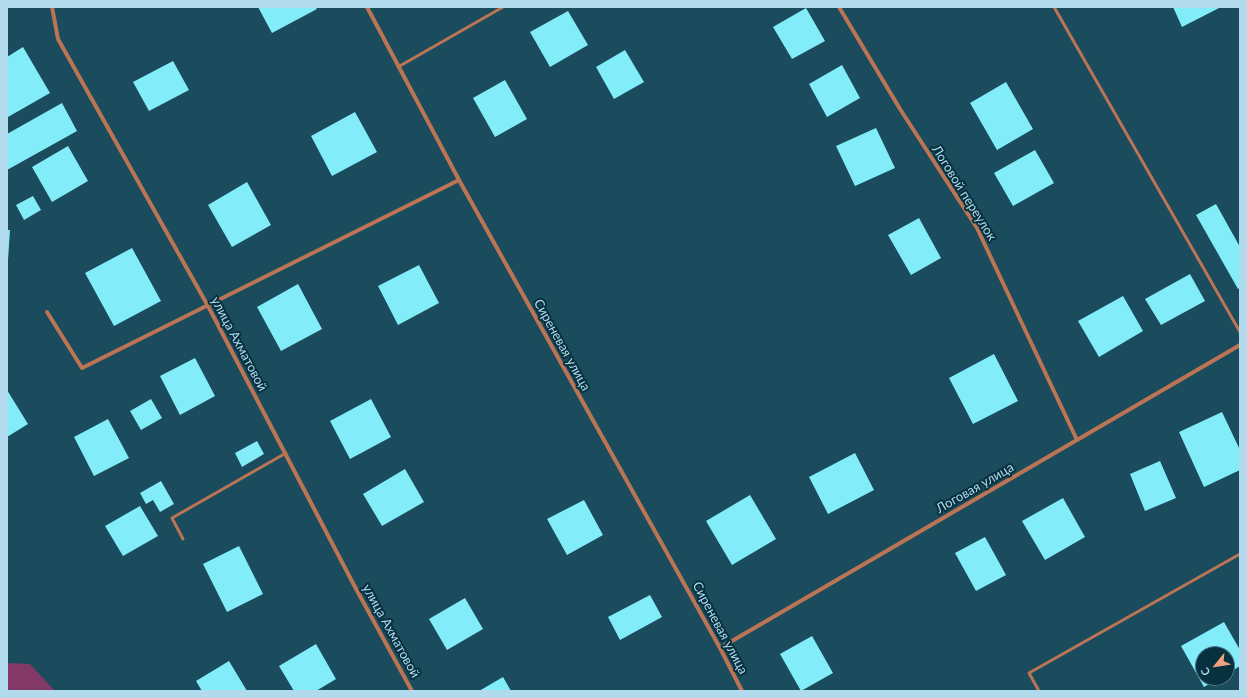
<!DOCTYPE html>
<html>
<head>
<meta charset="utf-8">
<style>
	body { margin:0 }
	#map { position:relative; width:1247px; height:698px; overflow:hidden; background:#1a4c5e; font-family:Lato,sans-serif }
	canvas { display:block }
	.frame { position:absolute; inset:0; border:8px solid #b1dbec; pointer-events:none }
	.north { position:absolute; left:1195px; top:646px; width:40px; height:40px; box-sizing:border-box; background:#07313f; border:1px solid #4b7584; border-radius:50%; rotate:240deg; font-size:11px; font-weight:700; line-height:16px; text-align:center; color:#b1dbec }
	.north::after { content:''; display:block; margin:auto; width:14px; height:18px; background:#f1a17d; clip-path:polygon(50% 0,100% 100%,50% 72%,0 100%) }
</style>
</head>
<body>
<div id="map">
<canvas width="1247" height="698"></canvas>
<div class="frame"></div>
<div class="north">С</div>
</div>
<script>
const context = document.querySelector('canvas').getContext('2d');
context.lineJoin = 'round';
function fill(path, color) { context.fillStyle = color; context.fill(path, 'evenodd'); }
const shape = rows => new Path2D(rows.map(r => 'M' + r).join(''));
function stroke(path, color, width, dash) { context.strokeStyle = color; context.lineWidth = width; context.lineCap = dash ? 'butt' : 'round'; context.setLineDash(dash || []); context.stroke(path); }
function drawText(font, color, halo, rows, align = 'center') {
  context.font = font + ' Lato,sans-serif'; context.lineWidth = 4; context.setLineDash([]); context.textBaseline = 'middle'; context.strokeStyle = halo; context.fillStyle = color; for (const [text, x, y, turn = 0] of rows) {
    context.save(); context.translate(x, y); context.rotate((+turn || 0) * Math.PI / 180); context.textAlign = isNaN(turn) ? turn : align; if (halo) context.strokeText(text, 0, 0); context.fillText(text, 0, 0); context.restore();
  }
}
const green = shape([
	[7,663,30,664,55,691,7,691]
]);
const building = shape([
	[258,7,315,7,317,9,272,33],
	[1173,7,1221,7,1182,27],
	[806,8,825,41,792,59,773,27],
	[568,11,588,45,550,67,530,32],
	[23,47,50,93,8,117,7,115,7,57],
	[625,50,644,82,614,99,596,67],
	[173,61,189,90,149,111,133,82],
	[842,65,860,98,827,117,809,84],
	[505,80,527,119,495,137,473,98],
	[1006,82,1033,129,997,150,970,103],
	[62,103,77,131,7,170,7,134],
	[355,112,377,152,332,176,311,136],
	[876,128,895,168,855,186,836,146],
	[68,146,88,181,52,202,32,167],
	[1035,150,1054,183,1013,206,994,173],
	[247,182,271,225,232,247,208,205],
	[33,196,41,210,24,220,16,205],
	[1216,204,1240,247,1240,288,1238,289,1196,215],
	[919,218,941,258,911,275,888,235],
	[7,230,10,230,8,260,7,260],
	[132,248,161,301,114,326,85,273],
	[419,265,439,303,398,325,378,286],
	[1190,274,1205,301,1161,325,1145,299],
	[298,284,322,329,281,351,257,307],
	[1123,296,1143,331,1099,357,1078,321],
	[994,354,1018,401,973,424,949,378],
	[195,358,215,396,180,415,160,376],
	[7,390,28,424,7,437],
	[151,399,162,418,141,430,130,411],
	[371,399,391,437,350,459,330,421],
	[1222,412,1240,450,1240,470,1204,487,1179,432],
	[108,419,129,458,94,476,74,437],
	[257,441,264,454,242,467,235,453],
	[855,453,874,490,828,514,809,477],
	[1160,461,1176,498,1145,511,1130,474],
	[405,469,424,502,382,526,363,494],
	[161,481,174,504,160,512,153,500,146,504,140,493],
	[750,495,776,539,732,565,706,521],
	[1063,498,1085,537,1045,560,1022,521],
	[584,500,603,535,567,555,547,519],
	[140,506,158,536,123,556,105,526],
	[985,537,1006,575,976,591,955,553],
	[239,546,263,594,227,612,203,564],
	[650,595,662,617,620,640,608,617],
	[465,598,483,629,447,650,429,619],
	[1224,622,1240,650,1240,666,1227,674,1227,654,1203,654,1203,678,1219,678,1204,687,1181,646],
	[812,636,833,673,801,691,780,654],
	[316,644,336,679,316,691,294,691,279,666],
	[229,661,247,691,202,691,196,681],
	[503,677,511,691,479,691]
]);
const lane = shape([
	[1054,7,1240,332],
	[398,67,503,7],
	[183,539,172,518,286,453],
	[1039,691,1029,673,1240,554]
]);
const street = shape([
	[52,7,58,39,208,306,355,587,412,691],
	[367,7,459,180,720,648,742,691],
	[839,7,900,109,977,228,1077,440],
	[47,312,82,368,459,180],
	[720,648,1240,345]
]);
const streetNames = [
	["Логовой переулок",964,193,58],
	["улица Ахматовой",239,344,62],
	["Сиреневая улица",562,345,61],
	["Логовая улица",975,488,-30],
	["Сиреневая улица",720,628,62],
	["улица Ахматовой",391,631,61]
];
fill(green, '#833966');
fill(building, '#82edf9');
stroke(lane, '#bb7454', 3);
stroke(street, '#bb7454', 4);
drawText('13px', '#b1dbec', '#07313f', streetNames);
</script>
</body>
</html>
